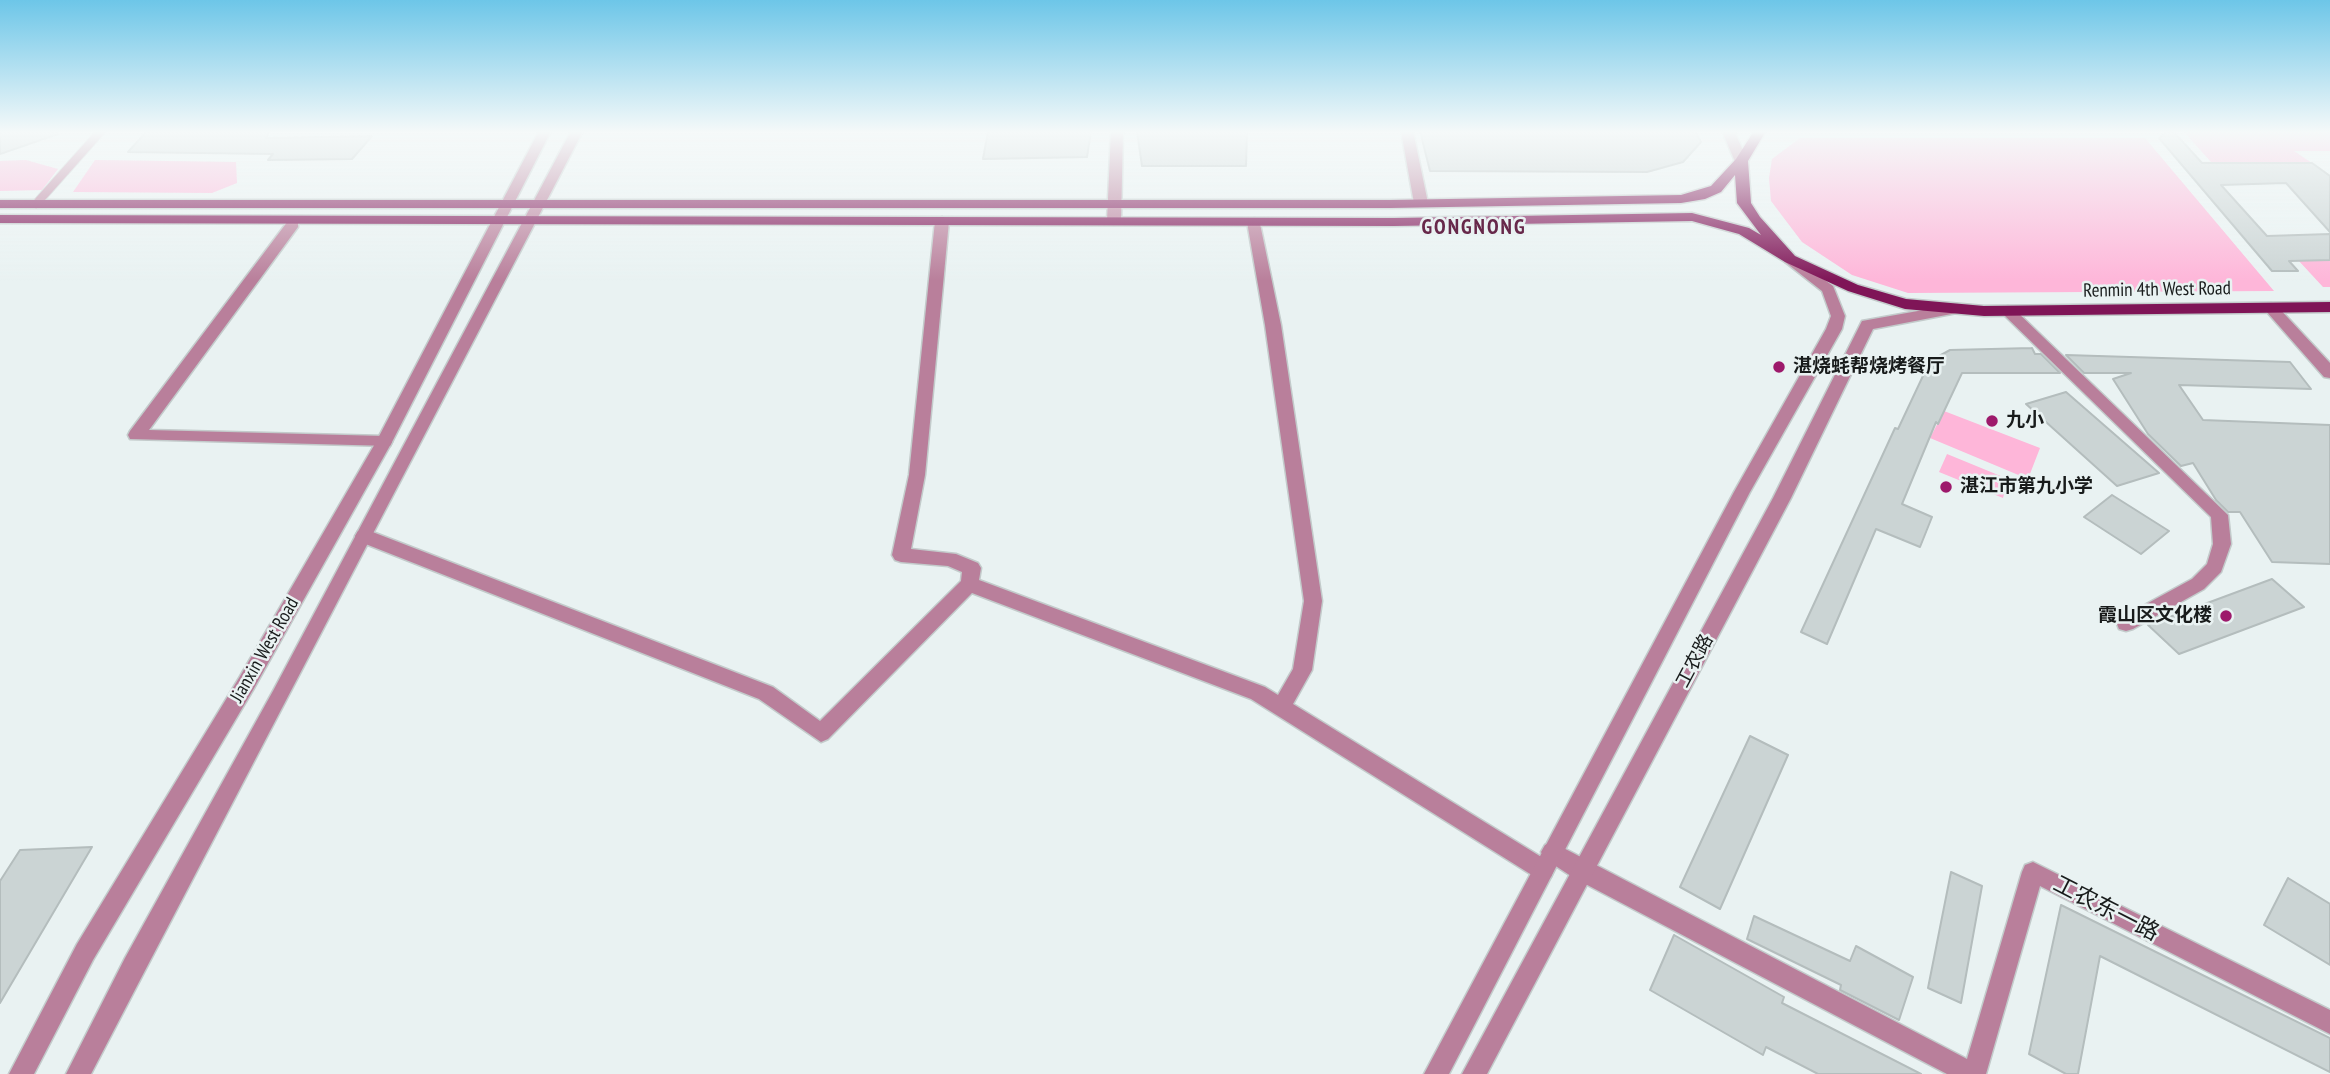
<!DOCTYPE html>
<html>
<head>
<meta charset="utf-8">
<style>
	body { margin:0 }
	canvas { display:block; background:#e9f2f2 }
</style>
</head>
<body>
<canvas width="2330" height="1074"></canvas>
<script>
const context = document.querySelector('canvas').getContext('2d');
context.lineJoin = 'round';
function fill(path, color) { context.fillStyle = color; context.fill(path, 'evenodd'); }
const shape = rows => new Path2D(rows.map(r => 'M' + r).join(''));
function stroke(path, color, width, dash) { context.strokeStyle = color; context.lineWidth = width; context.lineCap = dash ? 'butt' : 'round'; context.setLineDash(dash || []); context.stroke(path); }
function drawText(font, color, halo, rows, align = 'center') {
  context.font = font + ' "PT Sans Narrow","Noto Sans SC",sans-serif'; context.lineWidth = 5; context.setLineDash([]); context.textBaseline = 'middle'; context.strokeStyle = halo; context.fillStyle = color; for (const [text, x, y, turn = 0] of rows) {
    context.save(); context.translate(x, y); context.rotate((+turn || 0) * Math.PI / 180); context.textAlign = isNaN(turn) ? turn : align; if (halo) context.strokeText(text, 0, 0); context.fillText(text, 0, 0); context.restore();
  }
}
const green = shape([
	[2183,131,2330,131,2330,151,2294,151,2312,163,2212,163],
	[1800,138,2145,138,2274,291,1908,293,1852,275,1802,242,1771,201,1769,178,1772,159],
	[26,160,58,169,42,190,0,191,0,161],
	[95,160,236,162,237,183,212,193,73,192],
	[2298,260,2330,260,2330,287,2323,287],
	[1944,411,2040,448,2028,479,1930,438],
	[1947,454,2008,479,2003,498,1939,472]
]);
const building = shape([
	[0,131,58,131,58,134,0,154,0,131],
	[147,131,270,131,266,138,372,136,352,159,268,160,273,154,128,152,147,131],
	[988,131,1091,131,1087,157,983,159,988,131],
	[1137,131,1247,131,1246,166,1142,166,1137,131],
	[1420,131,1695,131,1701,142,1683,162,1647,172,1430,171,1420,131],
	[2168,131,2173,131,2202,163,2312,163,2330,176,2330,232,2286,183,2221,185,2267,236,2330,234,2330,260,2289,261,2298,271,2272,271,2159,138,2168,131],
	[2032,348,2035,354,2041,354,2060,373,1962,373,1938,424,1936,422,1902,504,1932,517,1920,547,1876,529,1827,644,1801,632,1895,428,1898,429,1930,361,1950,350,2032,348],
	[2066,355,2290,362,2311,389,2179,385,2203,420,2330,425,2330,564,2272,562,2240,512,2228,512,2216,500,2193,463,2181,466,2148,434,2113,379,2131,373,2084,373,2066,355],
	[2066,392,2159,473,2117,486,2026,404,2066,392],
	[2112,495,2169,531,2141,554,2084,517,2112,495],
	[2272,579,2304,607,2179,654,2148,625,2272,579],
	[1750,736,1788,755,1720,909,1680,887,1750,736],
	[92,847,0,1003,0,881,20,850,92,847],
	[1951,872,1982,886,1961,1003,1928,988,1951,872],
	[2288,878,2330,904,2330,965,2264,925,2288,878],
	[2061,905,2330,1038,2330,1072,2100,956,2078,1074,2066,1074,2029,1054,2061,905],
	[1754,916,1850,961,1856,946,1913,977,1899,1020,1840,990,1841,985,1747,939,1754,916],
	[1674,935,1784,997,1782,1003,1921,1074,1818,1074,1766,1047,1763,1055,1650,990,1674,935]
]);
const service = shape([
	[36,204,101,131]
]);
const minor = shape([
	[1111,131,1123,131,1121,221,1114,225,1107,221,1111,131],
	[1401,131,1413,131,1428,203,1426,206,1421,207,1414,203,1401,131],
	[942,217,949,221,925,475,911,549,956,554,978,563,981,568,979,580,1265,687,1278,695,1293,669,1304,601,1265,325,1247,222,1254,218,1259,219,1281,325,1322,601,1312,670,1293,704,1551,863,1554,870,1551,877,1543,880,1535,877,1251,699,972,593,828,739,821,742,759,699,358,541,355,536,358,531,370,531,773,687,820,721,961,581,962,572,948,566,901,562,895,560,892,555,909,475,935,221,942,217],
	[293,220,298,221,298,227,149,430,384,436,390,438,392,442,390,446,130,439,128,435,130,431,288,221,293,220],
	[2271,303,2276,305,2330,363,2330,378,2324,377,2266,311,2264,308,2271,303],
	[2008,306,2013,308,2228,515,2231,544,2221,572,2204,589,2133,629,2126,631,2119,629,2117,624,2119,619,2192,579,2207,564,2213,544,2211,517,2003,314,2001,311,2003,308,2008,306],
	[1552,842,1967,1059,2022,872,2025,865,2033,862,2330,1010,2330,1034,2040,886,1986,1074,1947,1074,1574,878,1545,859,1541,852,1545,845,1552,842]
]);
const tertiary = shape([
	[539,131,551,131,392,442,253,690,93,960,34,1074,9,1074,77,944,239,678,376,442,539,131],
	[571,131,583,131,91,1074,66,1074,125,958,273,691,571,131],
	[1722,131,1734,131,1748,161,1746,164,1736,164,1722,131],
	[1790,255,1833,286,1845,316,1842,329,1750,492,1449,1074,1424,1074,1734,492,1826,329,1831,316,1822,291,1785,262,1783,259,1790,255],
	[1957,304,1964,309,1962,312,1873,329,1791,498,1487,1074,1462,1074,1773,498,1862,321,1957,304]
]);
const primary = shape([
	[1754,131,1766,131,1748,161,1751,203,1760,217,1795,256,1858,285,1906,299,1984,306,2330,302,2330,312,1984,316,1905,309,1848,291,1785,262,1739,234,1692,221,1394,226,0,223,0,215,1394,218,1692,213,1749,228,1761,235,1737,203,1735,175,1721,192,1705,199,1681,203,1390,208,0,208,0,200,1390,200,1681,195,1711,186,1736,159,1754,131]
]);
const markers = [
	[1779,367,7,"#9d196b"],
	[1992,421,7,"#9d196b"],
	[1946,487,7,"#9d196b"],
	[2226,616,7,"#9d196b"]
];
const streetNames = [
	["Renmin 4th West Road",2157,290,-1],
	["Jianxin West Road",265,650,-60],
	["工农路",1695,661,-62]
];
const poiNames = [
	["湛烧蚝帮烧烤餐厅",1793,367],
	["九小",2006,421],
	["湛江市第九小学",1960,487],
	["霞山区文化楼",2212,616,"right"]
];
const farDistrictnames = [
	["GONGNONG",1474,228]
];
const nearStreetnames = [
	["工农东一路",2106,909,27]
];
fill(green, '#feb6d9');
fill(building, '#cbd4d4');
stroke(building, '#b4bdbd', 2);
stroke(service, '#c3cbcb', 10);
stroke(minor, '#c3cbcb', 3);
stroke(tertiary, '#c3cbcb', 3);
stroke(primary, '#c3cbcb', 3);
stroke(service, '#b97f9b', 8);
fill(minor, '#b97f9b');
fill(tertiary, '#b97f9b');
fill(primary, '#7f1557');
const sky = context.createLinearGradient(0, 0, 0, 281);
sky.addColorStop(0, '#6dc6e8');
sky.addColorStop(0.47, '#f5f9f9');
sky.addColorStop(1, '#f5f9f900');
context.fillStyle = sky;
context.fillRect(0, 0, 2330, 281);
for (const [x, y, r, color] of markers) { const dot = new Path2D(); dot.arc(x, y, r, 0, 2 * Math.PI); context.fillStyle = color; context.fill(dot); stroke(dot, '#e9f2f2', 2.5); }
drawText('19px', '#181b1b', '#e9f2f2', streetNames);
drawText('bold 19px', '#181b1b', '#e9f2f2', poiNames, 'left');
context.letterSpacing = '2px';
drawText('bold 21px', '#67284a', '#e9f2f2', farDistrictnames);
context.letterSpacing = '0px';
drawText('23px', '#181b1b', '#e9f2f2', nearStreetnames);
</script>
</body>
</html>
